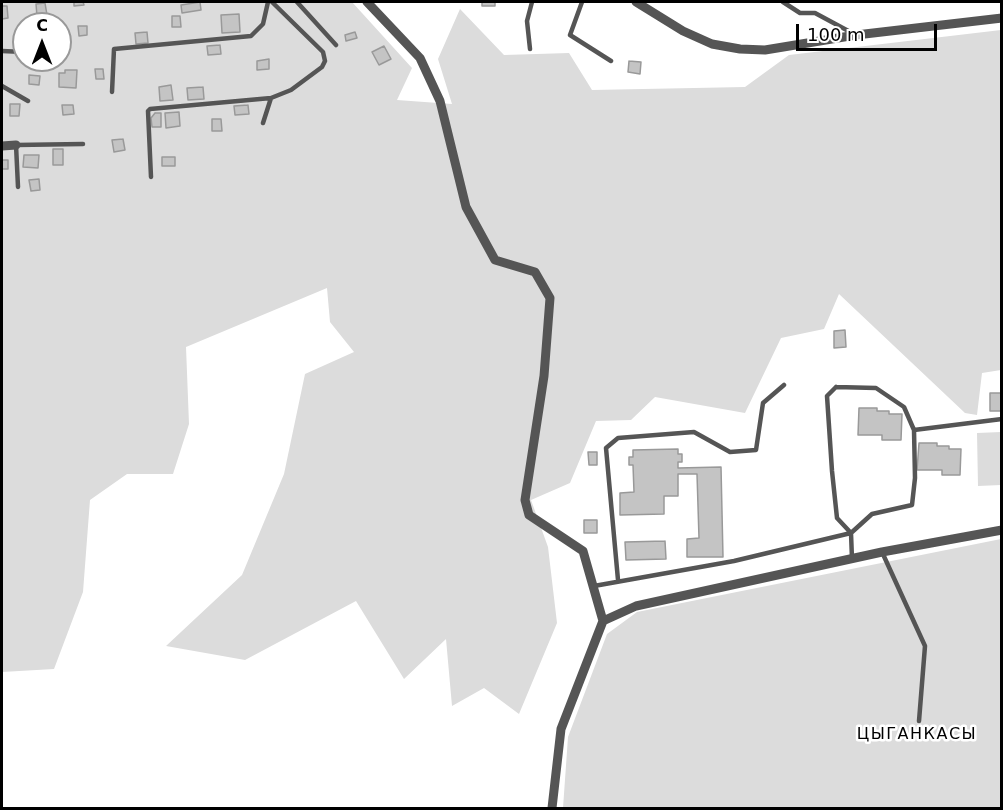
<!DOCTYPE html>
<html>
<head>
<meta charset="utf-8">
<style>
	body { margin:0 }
	#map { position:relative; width:1003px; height:810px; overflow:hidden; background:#fff; font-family:"DejaVu Sans",sans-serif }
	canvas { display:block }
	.frame { position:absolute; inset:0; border:3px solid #000; pointer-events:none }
	.north { position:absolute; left:12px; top:12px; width:60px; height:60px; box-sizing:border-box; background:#fff; border:2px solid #999; border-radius:50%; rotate:0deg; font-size:16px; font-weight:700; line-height:24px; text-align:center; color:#000 }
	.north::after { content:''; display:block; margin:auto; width:21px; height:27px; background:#000; clip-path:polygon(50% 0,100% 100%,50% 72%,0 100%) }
	.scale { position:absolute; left:796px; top:24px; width:141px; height:27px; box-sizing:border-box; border:3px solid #000; border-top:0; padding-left:8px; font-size:18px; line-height:21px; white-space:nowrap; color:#000; -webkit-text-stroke:4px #fff; paint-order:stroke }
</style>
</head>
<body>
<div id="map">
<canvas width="1003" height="810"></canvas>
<div class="frame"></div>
<div class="north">С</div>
<div class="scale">100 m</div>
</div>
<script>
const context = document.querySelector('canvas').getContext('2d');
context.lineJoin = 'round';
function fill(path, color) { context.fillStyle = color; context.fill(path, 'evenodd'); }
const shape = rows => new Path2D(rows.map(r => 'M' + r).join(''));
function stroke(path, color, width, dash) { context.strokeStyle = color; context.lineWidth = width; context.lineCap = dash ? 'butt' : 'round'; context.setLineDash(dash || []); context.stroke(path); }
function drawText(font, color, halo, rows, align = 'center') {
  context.font = font + ' "DejaVu Sans",sans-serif'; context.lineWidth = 5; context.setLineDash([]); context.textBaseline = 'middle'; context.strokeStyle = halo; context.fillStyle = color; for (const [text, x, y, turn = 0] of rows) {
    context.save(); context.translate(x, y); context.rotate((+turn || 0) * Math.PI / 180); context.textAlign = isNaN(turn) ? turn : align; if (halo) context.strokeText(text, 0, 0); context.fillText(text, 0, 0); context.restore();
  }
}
const green = shape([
	[2,2,352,2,412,68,397,100,452,104,438,59,460,9,504,55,569,53,592,90,745,87,789,55,1001,30,1001,370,982,373,977,415,965,413,839,294,824,329,781,338,745,413,655,397,631,420,596,421,570,483,531,500,548,547,557,623,519,714,484,688,452,706,446,639,404,679,356,601,245,660,166,646,242,575,284,474,305,374,354,352,330,322,327,288,186,347,189,424,173,474,127,474,90,500,83,592,54,669,2,672],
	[24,24,60,24,60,60,24,60],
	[1001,432,1001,485,978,486,977,433],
	[1001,539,1001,808,563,808,568,737,607,634,637,612]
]);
const building = shape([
	[74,2,83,2,84,5,74,6,74,2],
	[200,2,201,10,182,13,181,5,200,2],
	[482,2,495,2,495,6,482,6,482,2],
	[45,3,47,15,37,16,36,4,45,3],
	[2,6,7,6,8,18,2,19,2,6],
	[239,14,240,32,222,33,221,15,239,14],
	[172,16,180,16,181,27,172,27,172,16],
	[78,26,87,26,87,35,79,36,78,26],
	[147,32,148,43,136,44,135,33,147,32],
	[355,32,357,38,346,41,345,35,355,32],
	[220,45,221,54,208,55,207,46,220,45],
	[384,46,391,59,379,65,372,52,384,46],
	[269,59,269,69,257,70,257,61,269,59],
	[629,61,641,62,640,74,628,72,629,61],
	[95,69,103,69,104,79,96,79,95,69],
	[65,70,77,70,76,88,59,87,59,73,65,73,65,70],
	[29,75,40,76,39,85,29,84,29,75],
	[171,85,173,100,160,101,159,87,171,85],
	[203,87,204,99,188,100,187,88,203,87],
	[10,104,20,104,19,116,10,116,10,104],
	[62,105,73,105,74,114,63,115,62,105],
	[248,105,249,114,235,115,234,106,248,105],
	[179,112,180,126,166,128,165,113,179,112],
	[155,113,161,113,161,127,152,127,151,118,155,113],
	[212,119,221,119,222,131,212,131,212,119],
	[123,139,125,150,114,152,112,140,123,139],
	[53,149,63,149,63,165,53,165,53,149],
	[24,155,39,155,38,168,23,167,24,155],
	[162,157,175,157,175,166,162,166,162,157],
	[2,160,8,160,8,169,2,169,2,160],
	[39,179,40,190,31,191,29,180,39,179],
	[845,330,846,347,834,348,834,331,845,330],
	[990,393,1002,393,1002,411,990,411,990,393],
	[859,408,877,408,877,411,889,411,889,414,902,414,901,440,882,440,882,435,858,435,859,408],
	[919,443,937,443,937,446,949,446,949,449,961,449,960,475,942,475,942,470,917,470,919,443],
	[678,449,678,454,682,454,682,462,678,462,678,468,721,467,723,557,687,557,687,539,699,538,697,474,678,474,678,496,664,496,664,514,620,515,620,493,634,492,633,465,629,465,629,457,633,457,633,450,678,449],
	[588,452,597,452,597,465,589,465,588,452],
	[584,520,597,520,597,533,584,533,584,520],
	[665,541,666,559,626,560,625,542,665,541]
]);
const lane = shape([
	[297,2,336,45],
	[582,2,570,35,611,61],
	[783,2,800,13,815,13,854,34],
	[530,49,527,21,532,2],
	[2,51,24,52],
	[60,53,64,53],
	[2,86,28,101],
	[112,92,114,49,251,36,263,24,268,2],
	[263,123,271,98],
	[151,177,148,111,150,109,271,98,291,90,322,67,325,61,323,52,272,2],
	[18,187,16,145,83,144],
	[836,387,876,388,904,407,914,430,915,478,912,505,872,514,851,533,837,518,832,471,827,396,836,387],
	[914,430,1002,419],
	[882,552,925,646,919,721],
	[618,580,606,448,618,438,694,432,730,452,756,450,763,403,784,385],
	[594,586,734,561,851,533,852,559]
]);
const street = shape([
	[367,2,420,58,440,101,466,207,495,260,535,272,550,298,544,376,525,500,529,515,583,551,603,621],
	[636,2,683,31,712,44,740,49,765,50,856,35,1002,18],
	[2,146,16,145],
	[552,808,561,729,603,621,636,606,882,552,1002,530]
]);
const neighbourhoodNames = [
	["ЦЫГАНКАСЫ",917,735]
];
fill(green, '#dcdcdc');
fill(building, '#c4c4c4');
stroke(building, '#999', 1.5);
stroke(lane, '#555', 4.5);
stroke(street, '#555', 9);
context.letterSpacing = '1.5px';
drawText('16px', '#000', '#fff', neighbourhoodNames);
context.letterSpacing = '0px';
</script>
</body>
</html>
